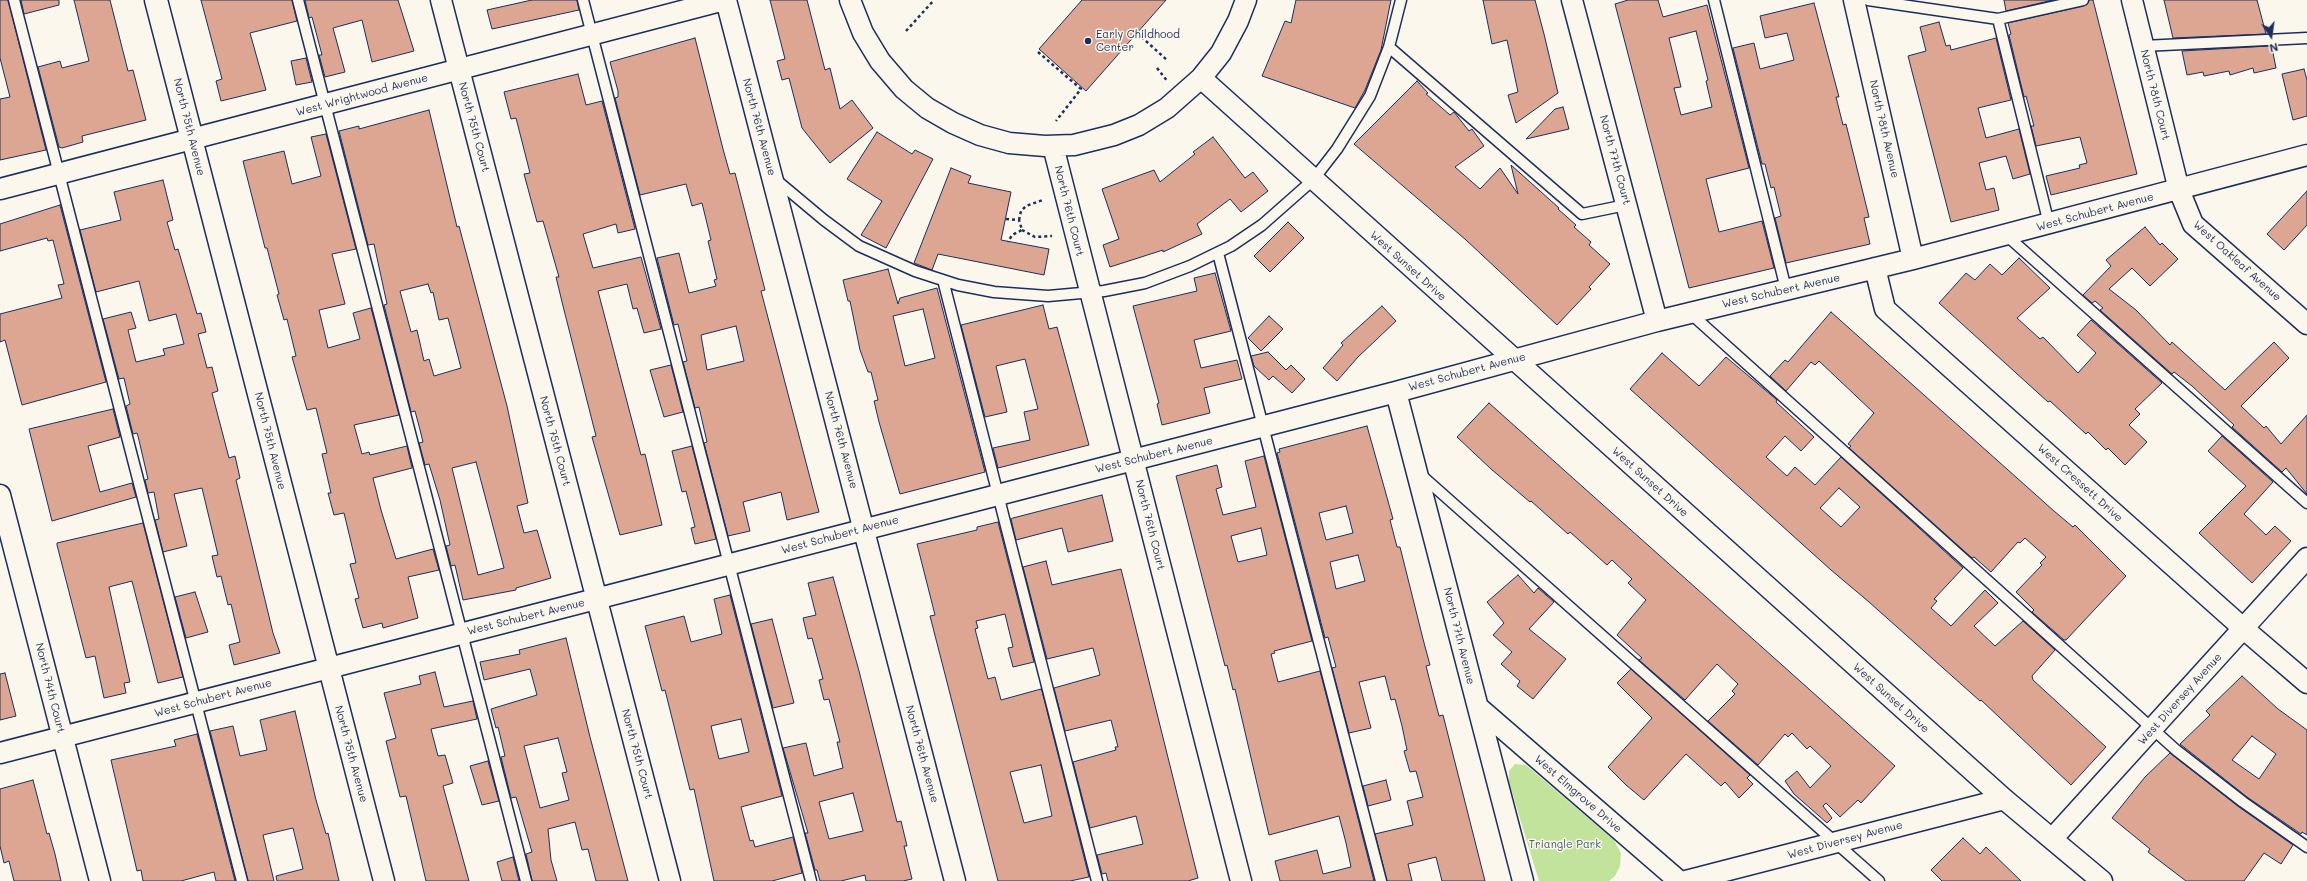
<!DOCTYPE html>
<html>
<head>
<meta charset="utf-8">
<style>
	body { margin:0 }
	#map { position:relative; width:2307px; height:881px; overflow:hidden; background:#fbf7ec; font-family:Mali,sans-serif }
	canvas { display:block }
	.north { position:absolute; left:2251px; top:16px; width:40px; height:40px; -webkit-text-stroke:3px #fbf7ec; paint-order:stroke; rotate:167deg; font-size:11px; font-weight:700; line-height:16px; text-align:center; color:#1b2f5e }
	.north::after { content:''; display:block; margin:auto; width:14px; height:18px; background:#1b2f5e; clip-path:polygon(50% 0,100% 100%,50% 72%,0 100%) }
</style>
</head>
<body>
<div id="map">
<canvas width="2307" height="881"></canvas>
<div class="north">N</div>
</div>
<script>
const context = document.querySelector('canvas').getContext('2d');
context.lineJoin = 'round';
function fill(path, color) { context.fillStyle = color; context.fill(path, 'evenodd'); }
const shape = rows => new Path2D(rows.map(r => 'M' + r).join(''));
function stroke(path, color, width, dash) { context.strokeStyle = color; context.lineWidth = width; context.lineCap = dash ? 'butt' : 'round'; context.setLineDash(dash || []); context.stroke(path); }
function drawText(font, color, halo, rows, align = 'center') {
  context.font = font + ' Mali,sans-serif'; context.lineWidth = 3; context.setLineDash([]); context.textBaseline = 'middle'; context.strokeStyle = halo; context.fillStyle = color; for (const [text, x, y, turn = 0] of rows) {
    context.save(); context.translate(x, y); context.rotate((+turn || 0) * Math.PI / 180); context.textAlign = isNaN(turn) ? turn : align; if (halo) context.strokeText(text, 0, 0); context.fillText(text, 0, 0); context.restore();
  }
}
const green = shape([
	[1515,764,1526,765,1614,840,1621,853,1620,866,1615,876,1609,881,1539,881,1509,782,1509,771]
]);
const building = shape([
	[0,0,8,0,46,150,0,160,0,99,10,97,0,58,0,0],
	[21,0,59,0,59,5,24,14,21,0],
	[74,0,110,0,128,71,133,70,146,120,82,136,83,142,62,148,59,147,38,67,60,61,62,68,89,61,74,0],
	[201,0,292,0,297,21,250,33,266,90,221,101,216,81,222,79,201,0],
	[305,0,398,0,414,51,372,62,362,20,333,28,345,72,325,77,319,55,322,55,312,17,309,18,305,0],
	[532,0,577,0,579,10,492,29,487,10,532,0],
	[770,0,807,0,825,70,830,68,840,109,852,100,873,128,830,163,802,128,789,78,782,80,777,61,785,59,770,0],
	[1082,0,1166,0,1086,91,1039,49,1082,0],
	[1296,0,1391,0,1381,50,1365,90,1355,108,1262,76,1285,21,1291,23,1296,0],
	[1483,0,1535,0,1544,34,1558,93,1516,123,1508,95,1518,92,1507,40,1492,44,1483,0],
	[1628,0,1658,0,1663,17,1707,5,1749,168,1706,179,1719,232,1762,221,1774,268,1689,288,1615,4,1628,0],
	[1696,31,1708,80,1706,81,1712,107,1681,115,1674,88,1681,87,1669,38,1696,31],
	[2004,0,2053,0,2006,11,2004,0],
	[2089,0,2093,0,2137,174,2051,195,2046,176,2080,168,2079,165,2087,163,2080,137,2036,146,2031,126,2034,126,2026,96,2024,97,2009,35,2011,34,2008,23,2084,6,2089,0],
	[2164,0,2257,0,2266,34,2173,38,2164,0],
	[1814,3,1839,97,1836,97,1843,125,1846,124,1869,217,1864,218,1870,244,1786,263,1775,218,1781,216,1774,187,1771,188,1765,164,1762,164,1733,48,1754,43,1760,69,1794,60,1787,33,1765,38,1760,16,1814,3],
	[1939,22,1946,46,1950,45,1951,50,1996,38,2011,100,1978,108,1986,138,2019,129,2030,174,2013,179,2006,156,1979,163,1986,190,1994,188,1999,210,1951,222,1908,56,1926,51,1920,27,1939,22],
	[695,38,723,149,730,174,735,173,765,290,761,291,819,512,787,520,781,492,743,502,750,531,728,536,704,443,707,442,699,407,695,408,683,362,687,361,678,324,674,325,657,258,679,253,689,293,716,286,714,280,717,279,708,241,711,240,702,203,692,206,686,184,640,195,615,98,618,97,618,91,610,62,695,38],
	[736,326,744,361,707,370,701,335,736,326],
	[2269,46,2272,48,2276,68,2254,73,2253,68,2230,75,2229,71,2204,76,2203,72,2187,75,2182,51,2269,46],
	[306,58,312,82,296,85,291,61,306,58],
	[2304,69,2307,80,2307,116,2293,120,2282,74,2304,69],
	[578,74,586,105,602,101,635,229,618,233,616,224,583,234,593,268,641,257,661,329,644,333,637,308,633,309,627,284,598,291,641,455,645,454,662,525,620,535,592,437,596,436,563,306,556,277,559,277,543,221,537,222,524,174,530,173,516,118,511,119,504,92,578,74],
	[1417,81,1428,93,1426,94,1450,115,1454,112,1469,131,1472,129,1484,146,1455,167,1480,189,1500,168,1518,194,1511,165,1559,208,1558,209,1576,225,1574,227,1591,242,1589,245,1610,264,1589,287,1591,289,1557,325,1466,240,1354,144,1417,81],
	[1563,107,1569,129,1526,139,1555,109,1563,107],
	[429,110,457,227,459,226,507,406,528,503,517,506,524,533,537,530,551,578,516,588,516,590,463,600,455,565,451,566,446,546,450,545,440,500,429,464,425,465,419,443,423,442,419,426,415,411,411,412,384,305,387,304,374,244,368,245,339,131,359,126,359,129,429,110],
	[428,284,431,293,433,292,439,320,448,318,461,368,434,376,429,359,424,361,417,330,411,332,400,291,428,284],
	[476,462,504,568,478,575,452,468,476,462],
	[877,132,912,154,915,150,933,159,886,248,861,235,882,201,847,179,877,132],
	[326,134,356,249,332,254,345,304,319,310,328,348,360,339,353,313,371,308,399,415,354,425,362,454,369,452,370,455,407,446,412,468,373,478,381,510,396,559,433,549,439,570,408,577,418,618,383,628,382,623,363,628,355,599,359,598,350,564,356,563,344,513,334,515,328,493,331,493,322,454,327,453,316,408,307,410,292,357,296,356,287,319,284,320,277,295,279,294,267,248,265,248,243,161,284,151,292,184,321,176,311,137,326,134],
	[1213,137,1245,178,1253,172,1268,191,1241,212,1230,199,1197,224,1202,234,1163,252,1163,250,1110,267,1103,245,1119,239,1102,189,1154,170,1160,182,1195,154,1193,152,1213,137],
	[951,168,971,176,968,183,1011,192,1001,240,1049,249,1044,275,938,254,932,270,914,263,951,168],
	[163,180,173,220,167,222,175,250,178,249,197,314,201,313,206,332,198,334,207,368,212,367,218,391,212,393,229,458,235,456,240,478,236,480,273,633,280,653,234,665,229,645,240,642,231,604,228,605,221,576,217,577,212,556,218,555,202,488,174,494,187,546,163,552,155,520,159,519,154,492,148,493,145,480,148,479,138,436,137,433,133,434,126,406,130,404,124,378,119,379,103,319,131,312,136,328,128,330,136,362,165,355,163,349,184,344,176,314,149,321,139,281,96,292,80,230,121,220,114,192,163,180],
	[2307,191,2307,225,2284,250,2267,234,2307,191],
	[60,205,106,382,22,405,5,340,0,342,0,314,62,298,58,285,64,284,53,240,48,241,47,238,0,251,0,224,60,205],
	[1288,222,1304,238,1270,272,1254,256,1288,222],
	[2145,227,2160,245,2162,243,2178,259,2150,286,2132,268,2109,289,2136,310,2170,345,2172,342,2225,390,2274,342,2289,358,2241,406,2264,428,2266,426,2281,444,2307,415,2307,494,2286,468,2282,472,2232,427,2234,425,2192,386,2174,372,2172,374,2100,310,2103,308,2095,301,2092,303,2083,295,2111,266,2106,260,2145,227],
	[2019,258,2050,288,2017,318,2040,339,2043,337,2078,373,2096,353,2077,335,2091,320,2162,383,2135,409,2140,414,2129,425,2147,442,2125,465,2108,448,2106,450,2088,432,2086,434,2050,401,2048,402,1939,303,1966,273,1975,280,1990,264,2002,275,2019,258],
	[888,269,898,304,900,298,937,288,985,472,900,494,879,422,874,401,878,400,871,372,868,372,860,350,850,301,848,301,843,280,888,269],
	[923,309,935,358,905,366,893,316,923,309],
	[1215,273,1231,331,1194,340,1201,368,1237,360,1242,379,1204,388,1210,413,1162,425,1157,404,1159,403,1133,306,1197,291,1194,278,1215,273],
	[1043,305,1049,329,1057,327,1089,445,998,468,993,448,1030,440,1024,412,1038,409,1025,359,996,366,1007,412,985,417,961,325,1043,305],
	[1382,306,1396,321,1358,357,1337,381,1323,368,1343,345,1341,343,1382,306],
	[1831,312,2054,511,2073,527,2075,525,2126,576,2066,640,2064,640,2032,612,2034,610,2016,592,2042,565,2040,563,2046,557,2025,538,2020,543,2018,542,1991,572,1974,557,1972,558,1849,448,1851,446,1848,444,1874,413,1819,361,1815,365,1811,362,1786,391,1770,376,1785,360,1788,362,1831,312],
	[1269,316,1283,329,1261,351,1248,338,1269,316],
	[1268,352,1286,370,1291,365,1305,379,1292,393,1273,376,1269,380,1254,366,1251,356,1268,352],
	[1662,353,1699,386,1726,357,1777,400,1776,402,1814,437,1801,451,1785,436,1766,457,1787,476,1795,467,1815,485,1841,457,1963,568,1934,599,1937,601,1931,608,1951,626,1985,590,1998,603,1974,626,1995,646,2023,621,2055,650,2032,676,2033,680,2106,747,2071,785,1981,700,1980,701,1869,602,1831,570,1630,389,1662,353],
	[1839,488,1860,507,1841,527,1820,508,1839,488],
	[671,365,683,412,664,417,650,370,671,365],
	[1489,403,1895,766,1861,803,1858,800,1840,817,1826,803,1823,806,1832,818,1827,823,1794,794,1785,781,1797,771,1810,788,1831,766,1810,746,1807,749,1792,733,1788,737,1785,734,1758,765,1708,721,1735,694,1732,691,1738,684,1717,664,1685,700,1639,660,1642,658,1617,635,1646,600,1628,583,1632,579,1612,560,1607,565,1570,532,1568,534,1531,501,1530,502,1491,469,1457,437,1489,403],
	[113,409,120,437,88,446,100,492,132,483,136,497,52,521,29,429,113,409],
	[1367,426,1393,519,1390,520,1397,547,1400,547,1423,639,1430,665,1426,666,1433,693,1439,716,1443,715,1485,881,1442,881,1436,857,1408,864,1412,881,1387,881,1375,834,1413,825,1407,801,1423,797,1416,771,1410,772,1404,751,1407,750,1402,726,1395,699,1391,700,1385,676,1359,682,1371,728,1349,733,1332,668,1336,667,1328,637,1325,638,1277,453,1280,452,1279,449,1367,426],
	[1346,506,1353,533,1326,540,1319,513,1346,506],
	[1358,555,1365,581,1336,589,1330,562,1358,555],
	[2222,436,2273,482,2244,514,2266,535,2275,526,2291,541,2252,583,2199,533,2246,486,2208,451,2222,436],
	[692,446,716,539,695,544,691,528,695,527,686,491,682,492,672,451,692,446],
	[1264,456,1312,641,1274,651,1275,653,1271,654,1278,682,1320,671,1374,881,1280,881,1275,861,1317,850,1323,874,1351,867,1346,843,1339,816,1269,835,1235,689,1233,690,1227,665,1225,666,1176,476,1217,465,1222,487,1216,489,1223,515,1256,507,1245,461,1264,456],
	[1261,528,1267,555,1238,562,1231,536,1261,528],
	[1102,495,1113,541,1068,552,1062,528,1016,540,1011,519,1013,518,1102,495],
	[998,522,1034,662,1013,667,1008,648,1013,647,1005,614,976,621,978,628,975,629,988,679,995,677,1001,700,1041,689,1042,691,1089,877,1070,881,998,881,948,686,930,616,935,615,917,544,977,530,977,527,998,522],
	[1041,765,1052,816,1024,823,1010,772,1041,765],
	[143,523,183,677,158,683,132,581,109,587,130,682,124,683,126,693,104,698,95,656,86,658,57,545,57,543,143,523],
	[1046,561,1052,585,1121,569,1198,878,1188,881,1108,881,1106,873,1102,874,1097,855,1143,844,1136,816,1090,828,1073,762,1116,750,1115,747,1118,747,1111,720,1065,731,1054,688,1100,675,1093,648,1047,659,1023,567,1046,561],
	[1518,575,1534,593,1538,588,1554,602,1529,629,1566,659,1533,699,1517,686,1520,681,1501,664,1512,652,1493,635,1504,623,1487,602,1518,575],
	[833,577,859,671,897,822,901,821,907,846,904,846,912,879,903,881,866,881,865,875,841,881,820,881,817,870,815,870,805,833,808,833,783,748,806,743,814,776,843,768,837,742,840,742,829,699,824,700,819,680,823,679,812,638,808,639,803,618,816,615,808,583,833,577],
	[853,793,863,831,829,839,819,802,853,793],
	[195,592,208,632,186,638,175,597,195,592],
	[730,595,782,796,741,807,750,841,753,840,755,847,793,837,802,873,772,881,714,881,694,789,690,790,665,690,662,691,645,626,684,616,691,642,722,634,714,599,730,595],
	[741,719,749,752,719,759,711,726,741,719],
	[772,619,794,703,773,708,751,624,772,619],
	[566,638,590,737,628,881,596,881,588,849,582,850,575,822,548,829,551,860,557,881,532,881,526,854,532,852,516,797,511,798,501,757,505,756,498,727,496,728,491,709,537,695,530,669,484,680,480,662,520,654,519,650,566,638],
	[558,738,567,772,562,773,569,800,540,808,524,746,558,738],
	[1631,669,1750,775,1747,778,1753,784,1739,798,1725,782,1721,786,1686,754,1644,800,1626,785,1608,767,1652,718,1617,683,1631,669],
	[435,672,444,707,473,701,477,719,431,729,438,756,445,755,453,783,443,786,469,881,426,881,406,796,400,797,386,741,396,738,384,693,421,684,419,676,435,672],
	[5,673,16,716,0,720,0,674,5,673],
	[2242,676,2278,709,2307,730,2307,835,2302,832,2301,834,2247,797,2180,744,2210,715,2206,711,2242,676],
	[2252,736,2276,754,2259,779,2232,760,2252,736],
	[295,711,316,800,326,834,328,833,339,881,277,881,276,876,303,869,293,828,263,835,274,881,248,881,210,731,233,726,240,756,267,750,260,720,295,711],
	[197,734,235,881,216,881,214,872,181,881,143,881,141,870,137,871,111,760,176,746,174,740,197,734],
	[2170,753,2239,807,2293,845,2281,864,2264,853,2244,881,2186,881,2148,852,2150,849,2112,818,2145,777,2170,753],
	[488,761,499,801,482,805,470,766,488,761],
	[33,780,47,834,49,833,55,854,61,881,14,881,9,861,4,863,0,846,0,789,33,780],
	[1386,780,1391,800,1368,806,1363,786,1386,780],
	[1963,838,1980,854,1986,847,2021,881,1942,881,1931,870,1963,838],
	[513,857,519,881,502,881,497,862,513,857]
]);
const path = shape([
	[906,31,934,0],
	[1137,33,1167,60],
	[1038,52,1081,89,1056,121],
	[1157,68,1168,82],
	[1006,219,1019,220,1022,230,1012,235,1008,242],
	[1019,220,1021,211,1026,206,1043,200],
	[1022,230,1035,237,1052,236]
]);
const lane = shape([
	[14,0,242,881],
	[298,0,526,881],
	[583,0,811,881],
	[1714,0,1786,289],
	[1868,0,1998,19,2083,0],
	[1998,19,2049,224],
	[2143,46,2307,38],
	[1389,47,1582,214,1626,205],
	[775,179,824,220,859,246,915,271,958,285,994,292,1048,296,1104,291,1145,283,1190,266,1231,246,1262,225,1313,180,1337,149,1370,96,1389,47,1401,0],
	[2006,235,2307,503],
	[1218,253,1381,881],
	[943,280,1097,881],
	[1690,313,2176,750,2243,802,2307,847],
	[1421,475,1879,881]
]);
const street = shape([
	[441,0,670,881],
	[726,0,955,881],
	[850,0,863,33,880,61,904,89,927,108,953,123,980,135,1009,143,1045,146,1074,145,1114,135,1139,125,1167,108,1201,78,1221,53,1238,21,1246,0],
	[1572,0,1657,321],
	[1854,0,1913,259],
	[2132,0,2179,190,2193,224,2307,324],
	[1201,78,2004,799,2102,881],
	[192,139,384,881],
	[1053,146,1241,881],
	[0,189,724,0],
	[1875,268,1885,309,2244,629,2307,683],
	[1396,392,1523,881],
	[0,495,100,881],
	[1478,707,1679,881],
	[0,753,1396,392,1657,321,1913,259,2307,155],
	[2052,839,2307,558],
	[1686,881,2004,799]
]);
const secondary = shape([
	[156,0,192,139]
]);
const markers = [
	[1088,41,4,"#1b2f5e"]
];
const poiNames = [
	["Early Childhood",1096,35],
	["Center",1096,48]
];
const streetNames = [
	["West Wrightwood Avenue",362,95,-15],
	["North 78th Court",2155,95,76],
	["North 75th Avenue",189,127,76],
	["North 75th Court",474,127,75],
	["North 76th Avenue",759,127,75],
	["North 78th Avenue",1884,129,77],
	["North 77th Court",1615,160,75],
	["North 76th Court",1069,211,76],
	["West Schubert Avenue",2095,212,-15],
	["West Oakleaf Avenue",2237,261,42],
	["West Sunset Drive",1408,266,42],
	["West Schubert Avenue",1781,291,-13],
	["West Schubert Avenue",1467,372,-15],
	["North 76th Avenue",841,440,75],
	["North 75th Avenue",270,441,76],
	["North 75th Court",555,441,75],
	["West Schubert Avenue",1154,455,-14],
	["West Sunset Drive",1650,482,42],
	["West Cressett Drive",2080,483,42],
	["North 76th Court",1150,525,76],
	["West Schubert Avenue",840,535,-15],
	["West Schubert Avenue",526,617,-14],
	["North 77th Avenue",1459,636,76],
	["North 74th Court",50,688,76],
	["West Schubert Avenue",213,698,-15],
	["West Sunset Drive",1891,698,42],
	["West Diversey Avenue",2180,699,-48],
	["North 75th Avenue",351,754,75],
	["North 75th Court",637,754,75],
	["North 76th Avenue",922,754,75],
	["West Elmgrove Drive",1578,794,41],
	["West Diversey Avenue",1845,840,-15]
];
const parkNames = [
	["Triangle Park",1565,845]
];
fill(green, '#c1e39c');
fill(building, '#dca692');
stroke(building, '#1b2f5e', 1);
stroke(lane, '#1b2f5e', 13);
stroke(street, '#1b2f5e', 23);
stroke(secondary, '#1b2f5e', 25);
stroke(path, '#1b2f5e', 2.5, [3, 3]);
stroke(lane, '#fbf7ec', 10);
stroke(street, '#fbf7ec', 20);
stroke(secondary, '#fbf7ec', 22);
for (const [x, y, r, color] of markers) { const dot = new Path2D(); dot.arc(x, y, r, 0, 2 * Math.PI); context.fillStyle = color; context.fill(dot); stroke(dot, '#fbf7ec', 1.5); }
drawText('11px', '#1b2f5e', '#fbf7ec', poiNames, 'left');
drawText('11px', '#1b2f5e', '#fbf7ec', streetNames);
drawText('11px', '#445c6e', '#fbf7ec', parkNames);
</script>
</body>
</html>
